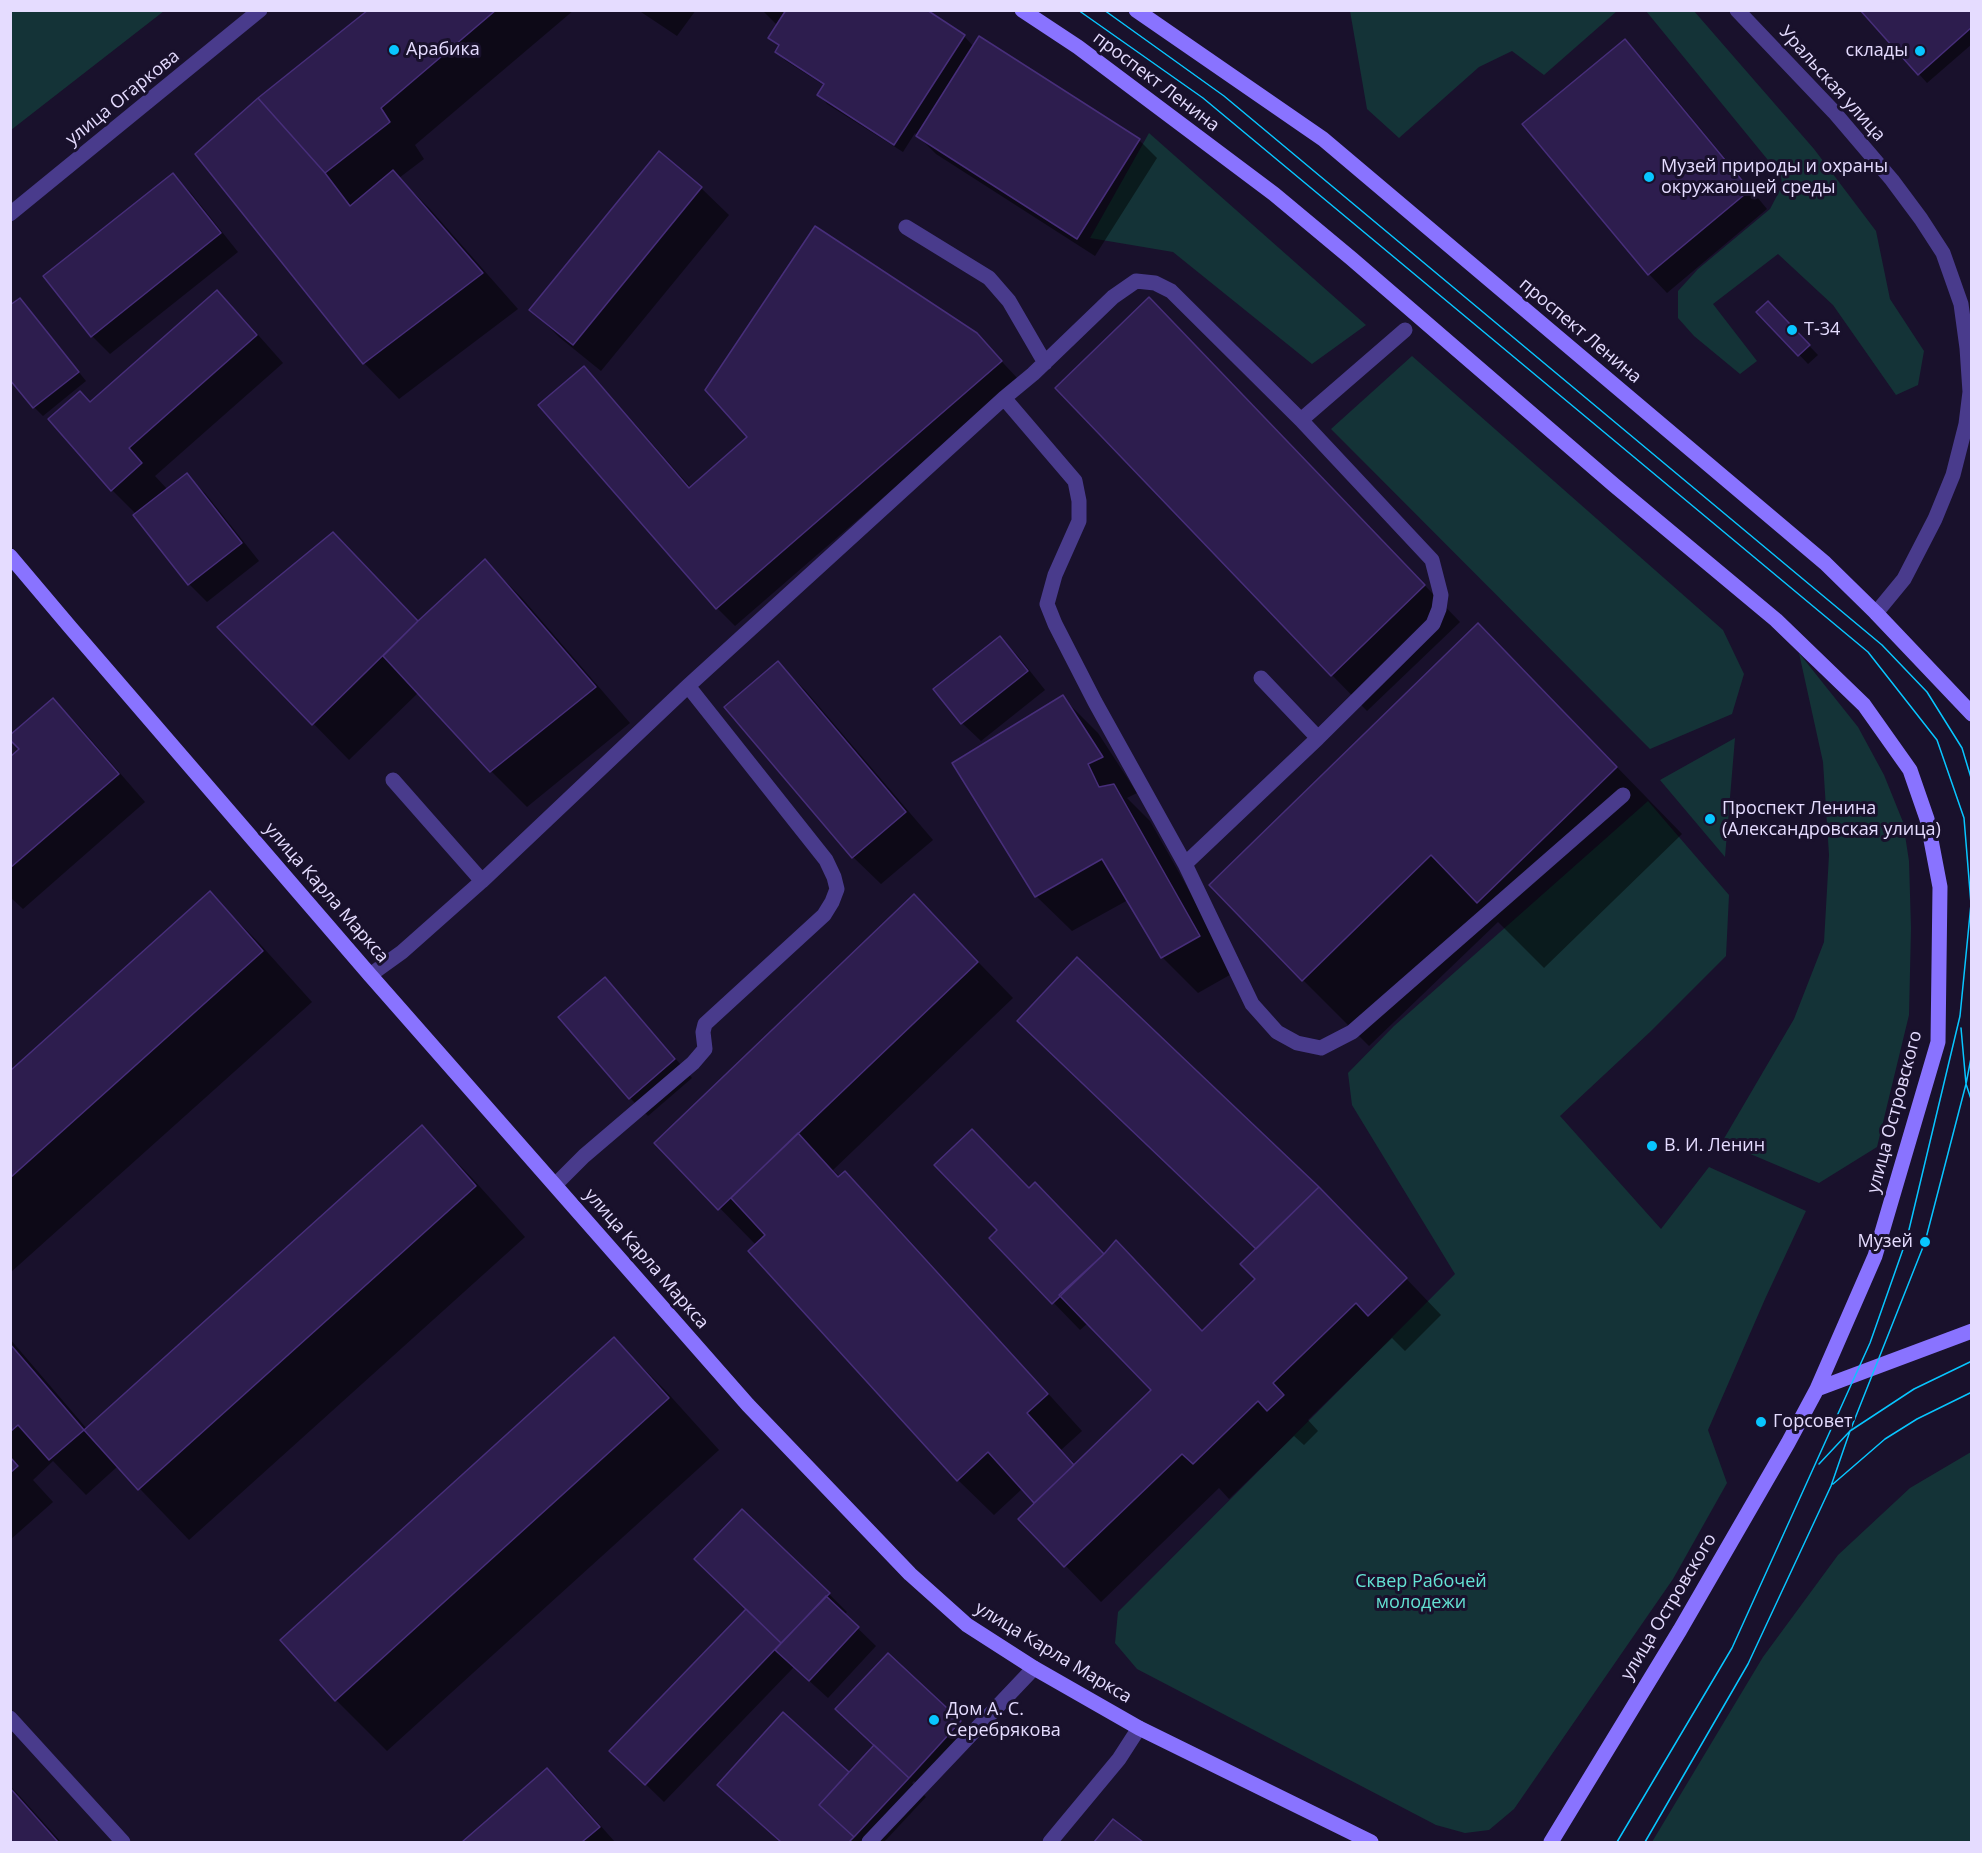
<!DOCTYPE html>
<html>
<head>
<meta charset="utf-8">
<style>
	body { margin:0 }
	#map { position:relative; width:1982px; height:1853px; overflow:hidden; background:#19112c; font-family:"Open Sans",sans-serif }
	canvas { display:block }
	.frame { position:absolute; inset:0; border:12px solid #e5dcff; pointer-events:none }
</style>
</head>
<body>
<div id="map">
<canvas width="1982" height="1853"></canvas>
<div class="frame"></div>
</div>
<script>
const context = document.querySelector('canvas').getContext('2d');
context.lineJoin = 'round';
function fill(path, color) { context.fillStyle = color; context.fill(path, 'evenodd'); }
const shape = rows => new Path2D(rows.map(r => 'M' + r).join(''));
function stroke(path, color, width, dash) { context.strokeStyle = color; context.lineWidth = width; context.lineCap = dash ? 'butt' : 'round'; context.setLineDash(dash || []); context.stroke(path); }
function drawText(font, color, halo, rows, align = 'center') {
  context.font = font + ' "Open Sans",sans-serif'; context.lineWidth = 6; context.setLineDash([]); context.textBaseline = 'middle'; context.strokeStyle = halo; context.fillStyle = color; for (const [text, x, y, turn = 0] of rows) {
    context.save(); context.translate(x, y); context.rotate((+turn || 0) * Math.PI / 180); context.textAlign = isNaN(turn) ? turn : align; if (halo) context.strokeText(text, 0, 0); context.fillText(text, 0, 0); context.restore();
  }
}
const green = shape([
	[11,10,164,10,164,11,11,130],
	[1350,11,1350,10,1617,11,1544,75,1512,51,1479,67,1399,138,1367,109],
	[1646,11,1694,11,1814,149,1876,231,1890,299,1924,351,1918,385,1896,395,1833,305,1778,254,1713,304,1757,361,1740,374,1694,336,1678,318,1678,291,1698,269,1770,209,1782,186,1781,176],
	[1149,133,1366,325,1312,364,1173,252,1090,238],
	[1412,356,1723,630,1744,674,1732,714,1650,749,1331,429],
	[1799,653,1858,727,1884,775,1903,822,1909,861,1911,928,1909,1015,1877,1147,1819,1183,1722,1142,1794,1019,1824,942,1829,855,1823,762],
	[1735,738,1725,857,1660,780],
	[1648,801,1729,895,1726,956,1650,1032,1560,1116,1661,1229,1709,1167,1806,1211,1765,1299,1708,1430,1727,1483,1673,1579,1514,1809,1489,1830,1465,1833,1436,1825,1137,1669,1115,1643,1118,1612,1455,1274,1352,1105,1348,1073,1394,1026],
	[1971,1452,1971,1842,1652,1842,1763,1657,1838,1555,1910,1488]
]);
const shadow = shape([
	[370,10,574,10,415,145,424,159,399,178,429,208,518,309,399,399,364,363,197,154],
	[638,10,696,10,677,36],
	[762,10,925,10,964,36,974,47,1139,140,1157,158,1095,256,936,154,915,133,903,152,827,104,819,95,825,86,786,61,777,52,779,46,770,38,778,26],
	[1972,10,1972,44,1927,83,1919,74],
	[1624,41,1643,59,1767,209,1667,293,1649,274,1524,124],
	[659,153,701,188,729,215,601,371,559,337,531,309],
	[173,175,191,193,238,252,110,354,92,336],
	[217,292,244,319,283,363,155,476,168,490,186,475,205,493,259,561,207,602,189,584,135,516,136,514,112,490,90,404],
	[1149,299,1460,622,1367,711,1332,675],
	[20,300,86,381,43,416,34,407],
	[1768,303,1818,355,1808,364,1759,312],
	[976,334,1019,380,735,626,717,608,584,368,602,386,691,488],
	[485,561,521,597,630,723,527,807,491,771,419,692,349,760,219,627,368,570,419,622],
	[1000,638,1018,656,1045,690,981,741,962,723],
	[778,663,805,690,933,840,881,884,853,857,726,707],
	[1544,692,1682,834,1544,968,1498,922,1369,1046,1303,980],
	[1062,697,1098,733,1137,793,1127,798,1150,821,1235,972,1198,993,1162,957,1128,900,1072,931,1036,896],
	[53,700,80,727,145,802,23,909,10,897,10,759,21,749],
	[210,893,260,944,312,1002,10,1273,10,1073],
	[949,932,1013,998,833,1170,840,1177,845,1173,881,1209,1082,1431,1061,1450,1076,1465,1153,1390,1088,1323,1080,1330,991,1238,1030,1190,1105,1256,1203,1332,1355,1225,1441,1315,1405,1351,1392,1338,1308,1420,1318,1431,1304,1445,1294,1436,1229,1499,1219,1488,1101,1602,1020,1519,1037,1503,1023,1488,994,1515,958,1480,756,1245,656,1143],
	[604,979,623,997,692,1078,648,1116,630,1098],
	[422,1127,472,1178,525,1237,189,1540,118,1466,86,1495,53,1461,33,1480,53,1502,10,1540,10,1339,87,1429],
	[614,1339,664,1389,719,1450,387,1751,336,1700,282,1640],
	[829,1594,847,1612,844,1615,876,1646,828,1698,794,1667,664,1802,630,1769],
	[888,1655,969,1731,919,1785,914,1781,912,1783,926,1797,884,1842,780,1842,719,1785,783,1714,849,1774,876,1745],
	[547,1770,575,1797,615,1842,464,1842],
	[10,1786,17,1793,61,1842,10,1842],
	[1113,1821,1140,1842,1096,1842]
]);
const building = shape([
	[368,10,496,10,381,108,390,122,325,173,258,98,368,10],
	[786,10,927,10,965,35,894,145,817,95,824,84,775,52,779,45,768,38,786,10],
	[1860,10,1972,10,1972,27,1918,75,1860,10],
	[979,36,1140,139,1077,239,916,136,979,36],
	[1625,39,1750,190,1648,275,1522,124,1625,39],
	[258,98,325,173,350,206,393,170,483,273,363,364,195,154,258,98],
	[659,151,702,187,573,345,529,310,659,151],
	[173,173,221,233,91,337,43,276,173,173],
	[815,226,977,333,1002,361,716,609,538,405,584,366,689,488,747,437,705,390,815,226],
	[217,290,257,335,129,448,142,463,111,491,48,419,80,391,90,402,217,290],
	[1149,297,1425,585,1331,676,1055,388,1149,297],
	[20,298,79,372,33,408,10,380,10,305,20,298],
	[1768,301,1810,345,1798,356,1756,312,1768,301],
	[187,473,242,543,188,585,133,515,187,473],
	[333,532,418,621,312,725,217,627,333,532],
	[485,559,596,687,490,772,383,656,418,621,485,559],
	[1478,623,1617,767,1477,903,1431,855,1302,981,1209,885,1478,623],
	[1000,636,1028,671,961,724,933,689,1000,636],
	[778,661,906,812,852,858,724,707,778,661],
	[1063,695,1103,757,1088,764,1099,787,1114,784,1200,936,1161,958,1102,859,1035,897,952,763,1063,695],
	[53,698,119,774,10,868,10,757,19,749,10,740,10,735,53,698],
	[210,891,263,951,10,1178,10,1071,210,891],
	[914,894,978,962,718,1210,654,1143,914,894],
	[1077,957,1319,1187,1256,1249,1017,1021,1077,957],
	[605,977,675,1059,629,1099,558,1017,605,977],
	[422,1125,476,1186,138,1490,84,1430,422,1125],
	[972,1129,1029,1188,1035,1182,1104,1254,1052,1304,989,1238,997,1230,934,1165,972,1129],
	[798,1133,838,1177,845,1171,1048,1394,1027,1413,1074,1465,1034,1503,988,1452,957,1481,748,1251,765,1235,731,1198,798,1133],
	[1319,1187,1407,1278,1368,1316,1356,1303,1273,1383,1284,1395,1267,1411,1258,1401,1193,1464,1182,1454,1064,1567,1018,1519,1151,1390,1059,1295,1104,1254,1116,1240,1202,1331,1255,1279,1240,1264,1319,1187],
	[614,1337,669,1398,335,1701,280,1640,614,1337],
	[10,1344,84,1430,49,1460,18,1425,10,1432,10,1344],
	[10,1457,18,1466,10,1473,10,1457],
	[742,1509,830,1593,781,1643,694,1559,742,1509],
	[826,1596,859,1627,809,1681,775,1650,826,1596],
	[746,1609,781,1643,645,1785,609,1751,746,1609],
	[888,1653,961,1721,909,1778,835,1709,888,1653],
	[783,1712,849,1772,819,1805,854,1837,849,1842,781,1842,717,1785,783,1712],
	[874,1745,909,1778,854,1837,819,1805,874,1745],
	[547,1768,600,1827,582,1842,462,1842,547,1768],
	[10,1788,58,1842,10,1842,10,1788],
	[1113,1819,1143,1842,1094,1842,1113,1819]
]);
const lane = shape([
	[906,227,989,278,1009,301,1045,363],
	[1004,398,1075,481,1079,501,1079,521,1055,575,1047,604,1055,624,1095,702,1185,864,1252,1004,1277,1032,1297,1043,1321,1048,1352,1032,1623,795],
	[1261,678,1318,738,1433,624,1439,609,1441,595,1432,560,1301,420],
	[393,780,482,881],
	[1185,864,1318,738],
	[370,975,402,952,482,881,688,686,1004,398,1033,374,1113,297,1136,281,1155,283,1171,291,1301,420,1405,330],
	[555,1185,584,1156,693,1063,705,1049,703,1032,705,1024,824,915,832,902,837,889,834,877,826,860,688,686],
	[10,1718,123,1842],
	[869,1842,1034,1668],
	[1050,1842,1119,1759,1139,1728]
]);
const street = shape([
	[1737,10,1834,112,1892,180,1921,219,1943,253,1961,304,1967,348,1970,392,1966,424,1953,475,1935,519,1904,579,1876,613],
	[10,214,260,10]
]);
const secondary = shape([
	[1022,10,1078,47,1274,194,1352,259,1614,485,1776,620,1864,705,1910,770,1927,819,1940,887,1938,1042,1875,1256,1817,1389,1788,1443,1680,1630,1551,1842],
	[1136,10,1323,139,1825,563,1876,613,1972,714],
	[10,556,70,627,370,975,748,1405,910,1574,967,1625,1034,1668,1139,1728,1371,1842],
	[1817,1389,1972,1331]
]);
const tram = shape([
	[1078,10,1203,98,1868,652,1937,740,1964,818,1971,904,1960,1016,1907,1238,1870,1343,1732,1648,1617,1842],
	[1104,10,1224,96,1882,645,1927,692,1962,748,1972,781],
	[1961,1028,1966,1084,1972,1102],
	[1819,1464,1850,1431,1914,1389,1972,1361],
	[1833,1484,1885,1439,1917,1419,1972,1392],
	[1645,1842,1748,1664,1831,1486,1850,1431,1925,1242,1966,1084,1972,1053]
]);
const markers = [
	[394,50,6,"#08c6ff"],
	[1920,51,6,"#08c6ff"],
	[1649,177,6,"#08c6ff"],
	[1792,330,6,"#08c6ff"],
	[1710,819,6,"#08c6ff"],
	[1652,1146,6,"#08c6ff"],
	[1925,1242,6,"#08c6ff"],
	[1761,1422,6,"#08c6ff"],
	[934,1720,6,"#08c6ff"]
];
const poiNames = [
	["Арабика",406,50],
	["склады",1908,51,"right"],
	["Музей природы и охраны",1661,167],
	["окружающей среды",1661,188],
	["Т-34",1804,330],
	["Проспект Ленина",1722,809],
	["(Александровская улица)",1722,830],
	["В. И. Ленин",1664,1146],
	["Музей",1913,1242,"right"],
	["Горсовет",1773,1422],
	["Дом А. С.",946,1710],
	["Серебрякова",946,1731]
];
const streetNames = [
	["проспект Ленина",1156,82,37],
	["Уральская улица",1832,84,48],
	["улица Огаркова",123,98,-39],
	["проспект Ленина",1580,331,40],
	["улица Карла Маркса",326,893,49],
	["улица Островского",1895,1112,-75],
	["улица Карла Маркса",646,1259,49],
	["улица Островского",1669,1607,-59],
	["улица Карла Маркса",1053,1653,31]
];
const parkNames = [
	["Сквер Рабочей",1421,1582],
	["молодежи",1421,1603]
];
fill(green, '#143337');
fill(shadow, '#0007');
fill(building, '#2d1d4e');
stroke(building, '#472e7a', 1.5);
stroke(lane, '#493b8c', 15);
stroke(street, '#493b8c', 15);
stroke(secondary, '#8973ff', 15);
stroke(tram, '#08c6ff', 1.5);
for (const [x, y, r, color] of markers) { const dot = new Path2D(); dot.arc(x, y, r, 0, 2 * Math.PI); context.fillStyle = color; context.fill(dot); stroke(dot, '#19112c', 2); }
drawText('18px', '#e5dcff', '#19112c', poiNames, 'left');
drawText('18px', '#e5dcff', '#19112c', streetNames);
drawText('18px', '#64e3d4', '#19112c', parkNames);
</script>
</body>
</html>
